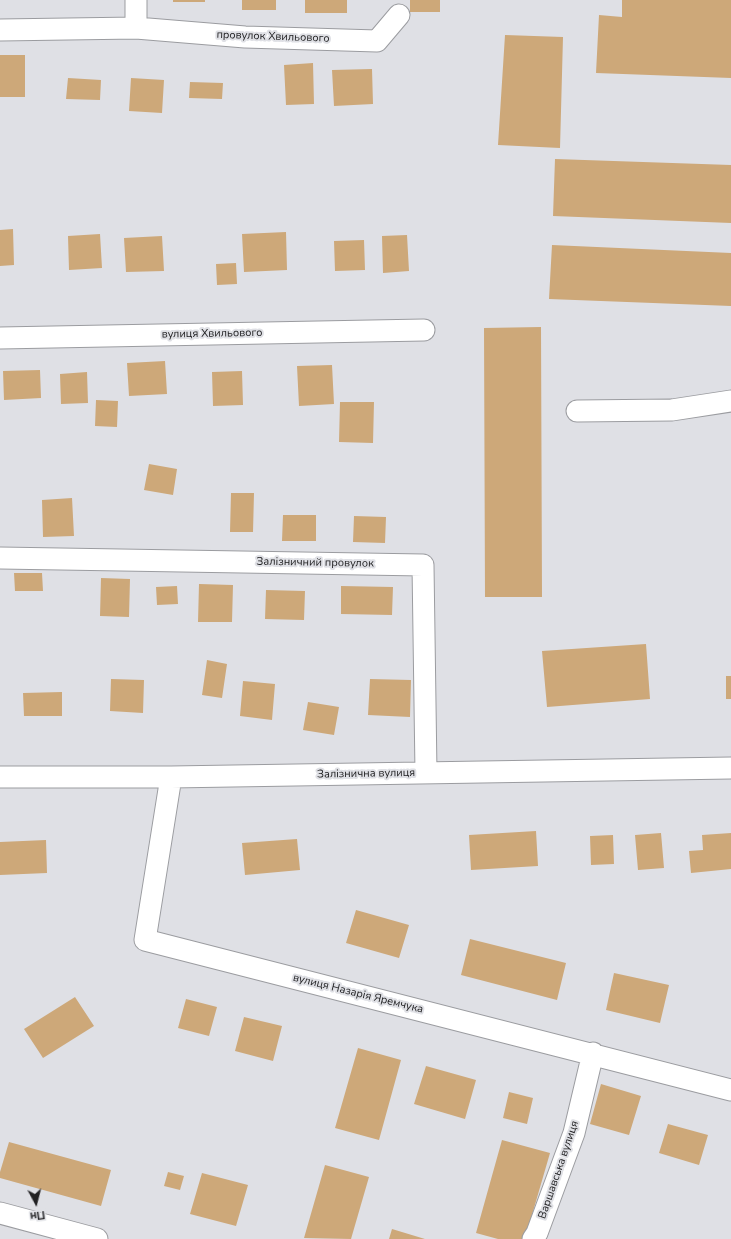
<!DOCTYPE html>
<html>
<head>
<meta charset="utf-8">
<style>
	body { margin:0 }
	#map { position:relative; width:731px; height:1239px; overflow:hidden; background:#dfe0e5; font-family:"Nunito Sans",sans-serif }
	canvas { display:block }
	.north { position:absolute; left:16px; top:1183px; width:40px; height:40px; -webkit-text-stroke:3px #dfe0e5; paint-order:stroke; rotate:173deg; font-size:11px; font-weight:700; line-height:16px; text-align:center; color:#212123 }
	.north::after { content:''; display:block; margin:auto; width:14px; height:18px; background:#212123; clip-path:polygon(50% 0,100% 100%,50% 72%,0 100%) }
</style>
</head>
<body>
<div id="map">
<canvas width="731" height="1239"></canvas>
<div class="north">Пн</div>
</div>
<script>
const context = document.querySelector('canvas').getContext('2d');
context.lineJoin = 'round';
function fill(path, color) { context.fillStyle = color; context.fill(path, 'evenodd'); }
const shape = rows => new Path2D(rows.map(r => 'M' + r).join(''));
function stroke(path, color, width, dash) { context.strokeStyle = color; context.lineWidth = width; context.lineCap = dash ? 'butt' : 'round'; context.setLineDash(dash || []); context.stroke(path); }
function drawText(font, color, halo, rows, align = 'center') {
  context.font = font + ' "Nunito Sans",sans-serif'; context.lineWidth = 4; context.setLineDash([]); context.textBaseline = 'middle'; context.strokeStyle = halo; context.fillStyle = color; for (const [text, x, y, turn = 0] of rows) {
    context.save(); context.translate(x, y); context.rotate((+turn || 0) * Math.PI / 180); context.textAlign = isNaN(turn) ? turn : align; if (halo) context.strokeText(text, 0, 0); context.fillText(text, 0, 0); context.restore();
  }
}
const building = shape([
	[173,0,205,0,205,2,173,2],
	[242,0,276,0,276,10,242,10],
	[305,0,347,0,347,13,305,13],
	[410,0,440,0,440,12,410,12],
	[622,0,731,0,731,78,596,73,599,15,622,17],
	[505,35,563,37,560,148,498,145],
	[0,55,25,55,25,97,0,97],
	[313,63,314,104,286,105,284,65],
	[372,69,373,104,334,106,332,70],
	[68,78,101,80,100,100,66,99],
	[131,78,164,80,162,113,129,111],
	[190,82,223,83,222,99,189,98],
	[555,159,731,165,731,223,553,216],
	[13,229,14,265,0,266,0,230],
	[286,232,287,270,244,272,242,234],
	[100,234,102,268,69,270,68,236],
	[407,235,409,271,383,273,382,236],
	[162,236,164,271,126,272,124,238],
	[364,240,365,270,335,271,334,241],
	[552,245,731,253,731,306,549,299],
	[236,263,237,284,217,285,216,264],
	[541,327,542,597,485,597,484,328],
	[165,361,167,394,129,396,127,363],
	[332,365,334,404,299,406,297,366],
	[40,370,41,398,4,400,3,371],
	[242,371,243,405,213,406,212,372],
	[87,372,88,403,61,404,60,374],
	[96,400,118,401,117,427,95,426],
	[340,402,374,402,373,443,339,442],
	[149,464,177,469,173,495,144,490],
	[231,493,254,493,253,532,230,532],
	[72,498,74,536,43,537,42,500],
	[283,515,316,515,316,541,282,541],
	[354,516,386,517,385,543,353,542],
	[14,573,42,573,43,591,15,591],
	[101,578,130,579,129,617,100,616],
	[199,584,233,585,232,622,198,622],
	[177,586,178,604,157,605,156,587],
	[341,586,393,587,392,615,341,614],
	[266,590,305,591,304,620,265,619],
	[646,644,650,699,547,707,542,651],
	[207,660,227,664,222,698,202,695],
	[726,676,731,676,731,699,726,699],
	[111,679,144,680,143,713,110,711],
	[370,679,411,680,410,717,368,715],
	[243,681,275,684,272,720,240,716],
	[62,692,62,716,24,716,23,693],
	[308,702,339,707,334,735,303,730],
	[536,831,538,866,471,870,469,835],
	[661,833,664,868,638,870,635,835],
	[731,833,731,869,691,873,689,851,703,850,702,835],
	[613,835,614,864,591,865,590,836],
	[297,839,300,870,245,875,242,843],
	[46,840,47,873,0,875,0,842],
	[356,910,409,925,399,958,346,943],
	[470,939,566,963,557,1000,461,975],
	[614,973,669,985,660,1023,606,1010],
	[75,997,94,1026,43,1058,24,1029],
	[186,999,217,1007,209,1036,178,1028],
	[244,1017,282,1026,273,1061,235,1051],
	[358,1048,401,1060,379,1140,335,1128],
	[426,1066,476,1080,465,1119,414,1104],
	[601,1084,641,1096,629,1135,590,1124],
	[509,1092,533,1098,527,1124,503,1118],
	[668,1124,708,1135,699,1165,659,1153],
	[502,1140,550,1153,525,1239,498,1239,476,1233],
	[9,1142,111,1170,101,1206,0,1178,0,1172],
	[325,1165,369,1177,351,1239,304,1238],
	[168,1172,184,1176,180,1190,164,1186],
	[202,1173,248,1185,236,1226,190,1214],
	[392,1229,425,1239,389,1239]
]);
const minor = shape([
	[136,28,136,0],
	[0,30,136,28,245,37,377,41,399,15],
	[0,338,424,330],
	[577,411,672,410,731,401],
	[0,558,423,565,426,773],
	[0,777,171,777,731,768],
	[171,777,145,940,731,1090],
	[0,1213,97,1239],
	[533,1239,537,1233,574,1133,593,1053]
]);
const streetNames = [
	["провулок Хвильового",273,37,2],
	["вулиця Хвильового",212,334,-1],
	["Залізничний провулок",315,563,1],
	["Залізнична вулиця",366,774,-1],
	["вулиця Назарія Яремчука",358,994,14],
	["Варшавська вулиця",559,1170,-71]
];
fill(building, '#cda879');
stroke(minor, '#9b9ca0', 23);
stroke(minor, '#fff', 21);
drawText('11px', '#212123', '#dfe0e5', streetNames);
</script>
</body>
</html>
